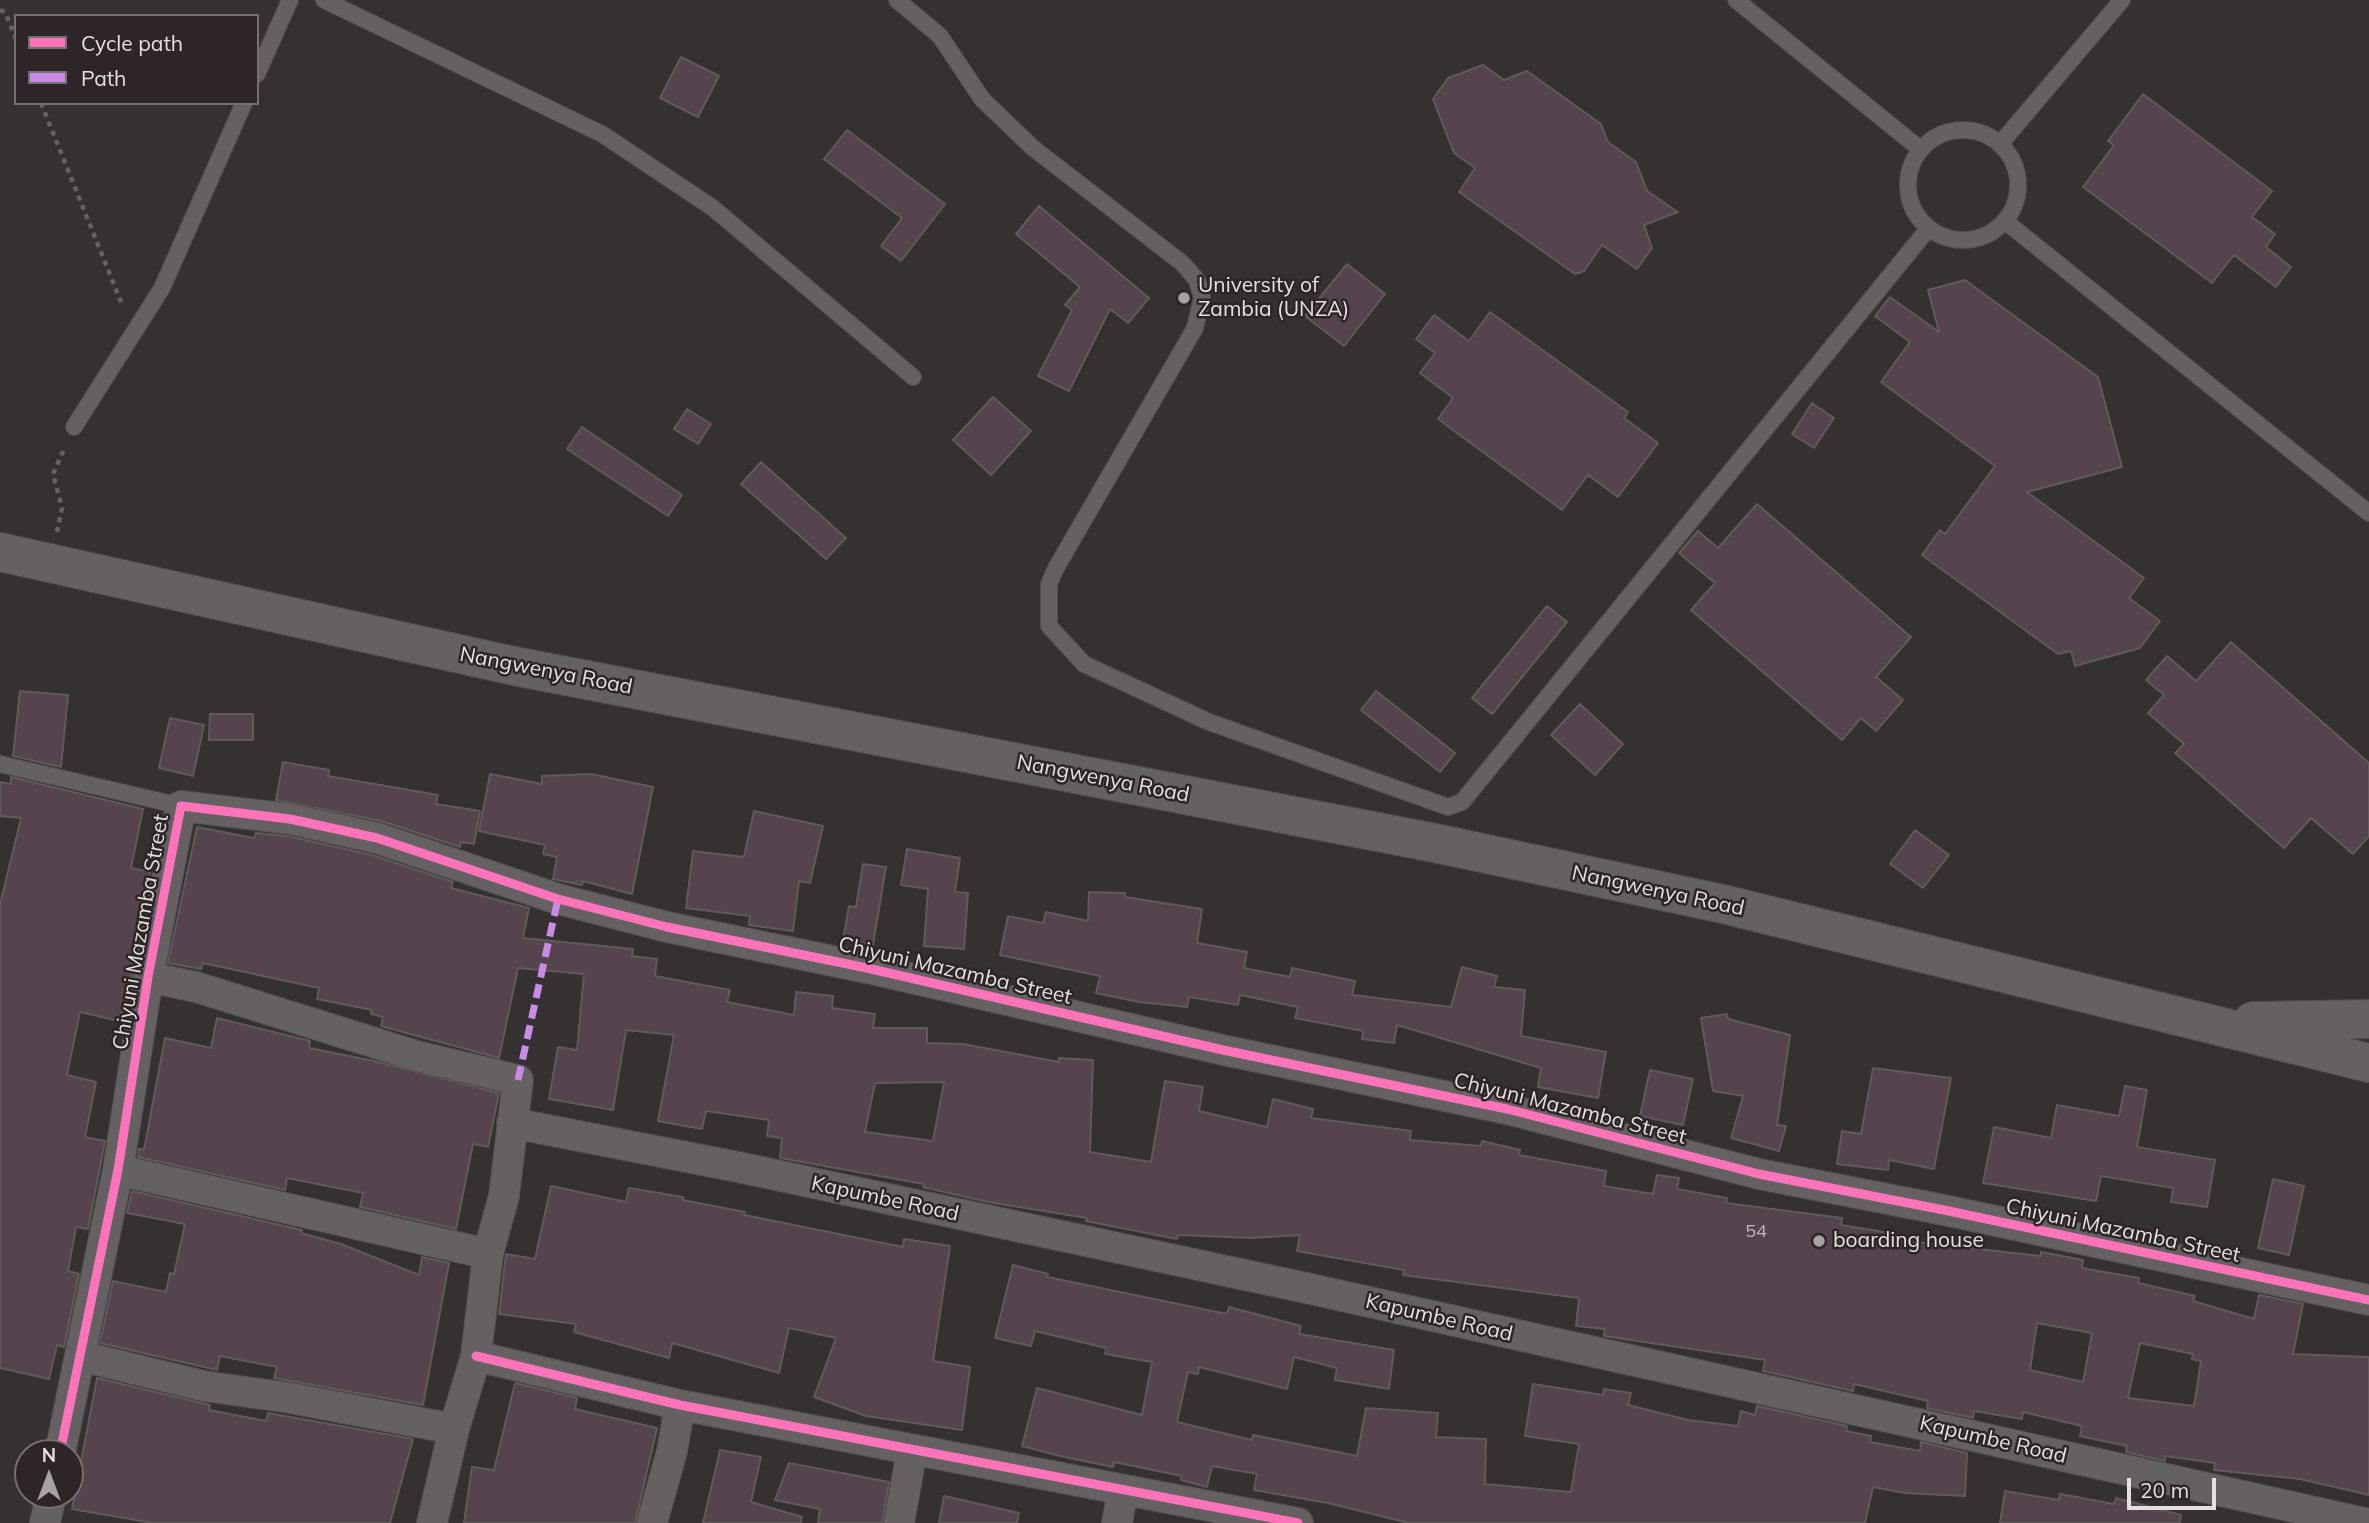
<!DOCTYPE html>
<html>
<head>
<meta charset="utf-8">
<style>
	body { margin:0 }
	#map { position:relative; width:2369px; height:1523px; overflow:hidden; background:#353032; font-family:Mulish,sans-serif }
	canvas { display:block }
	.legend { position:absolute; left:14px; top:14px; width:245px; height:91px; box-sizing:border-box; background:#2d2528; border:2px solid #766f72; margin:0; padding:9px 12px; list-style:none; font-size:21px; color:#e4dfe1 }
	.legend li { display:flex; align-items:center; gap:14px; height:35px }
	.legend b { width:35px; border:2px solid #766f72 }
	.north { position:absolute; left:14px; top:1439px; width:70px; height:70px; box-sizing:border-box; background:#2d2528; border:2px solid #766f72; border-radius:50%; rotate:0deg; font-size:19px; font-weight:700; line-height:28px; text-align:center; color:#e4dfe1 }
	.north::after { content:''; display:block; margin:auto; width:24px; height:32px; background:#a7a2a4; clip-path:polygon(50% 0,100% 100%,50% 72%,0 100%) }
	.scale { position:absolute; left:2127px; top:1478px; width:89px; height:32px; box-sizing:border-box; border:4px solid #e4dfe1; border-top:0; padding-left:9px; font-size:21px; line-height:24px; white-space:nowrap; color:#e4dfe1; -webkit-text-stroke:5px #2d2528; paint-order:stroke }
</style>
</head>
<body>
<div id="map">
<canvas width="2369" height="1523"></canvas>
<ul class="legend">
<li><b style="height:9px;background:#fb73b8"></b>Cycle path</li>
<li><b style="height:9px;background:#ca8be6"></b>Path</li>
</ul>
<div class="north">N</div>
<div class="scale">20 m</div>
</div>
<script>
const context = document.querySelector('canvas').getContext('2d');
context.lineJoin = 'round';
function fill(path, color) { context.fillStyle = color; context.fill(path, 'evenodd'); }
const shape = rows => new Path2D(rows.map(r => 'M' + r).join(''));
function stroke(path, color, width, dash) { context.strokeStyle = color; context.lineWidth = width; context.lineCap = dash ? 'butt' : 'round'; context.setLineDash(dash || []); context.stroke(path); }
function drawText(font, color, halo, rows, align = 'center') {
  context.font = font + ' Mulish,sans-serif'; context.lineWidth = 5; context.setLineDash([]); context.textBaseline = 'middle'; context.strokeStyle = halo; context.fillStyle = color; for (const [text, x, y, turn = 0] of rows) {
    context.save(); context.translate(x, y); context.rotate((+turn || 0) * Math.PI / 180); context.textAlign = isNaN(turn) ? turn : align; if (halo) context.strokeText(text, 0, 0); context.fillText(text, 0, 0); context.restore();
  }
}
const building = shape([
	[681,57,719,76,698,117,660,98,681,57],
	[1483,65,1504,80,1527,71,1601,124,1608,142,1636,162,1647,191,1678,212,1644,225,1652,248,1637,269,1602,245,1584,271,1575,274,1459,192,1475,168,1454,153,1433,99,1448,78,1483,65],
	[2143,94,2272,191,2252,217,2275,234,2266,247,2291,267,2276,287,2234,255,2212,283,2083,187,2114,145,2108,141,2143,94],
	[847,130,945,204,901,261,881,246,902,218,824,159,847,130],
	[1039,206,1149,298,1128,323,1110,309,1069,391,1038,376,1072,310,1065,305,1080,287,1016,234,1039,206],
	[1347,264,1385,294,1344,346,1305,316,1347,264],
	[1965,280,2098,377,2122,467,2027,492,2144,578,2129,598,2160,621,2140,648,2075,666,2071,651,2058,654,1922,555,1940,530,1945,534,1995,466,1881,382,1910,342,1875,316,1890,297,1939,332,1928,290,1965,280],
	[1490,312,1628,412,1624,418,1658,443,1618,497,1588,475,1562,510,1438,419,1453,398,1420,373,1435,353,1416,339,1434,315,1469,341,1490,312],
	[993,397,1031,431,991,475,953,440,993,397],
	[1812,403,1834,418,1814,448,1792,434,1812,403],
	[687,409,711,424,698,444,674,429,687,409],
	[582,427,682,495,668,516,567,449,582,427],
	[761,462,846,538,826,559,741,484,761,462],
	[1757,504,1911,637,1876,677,1903,700,1876,731,1861,718,1842,740,1691,610,1715,583,1679,553,1698,531,1718,548,1757,504],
	[1547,606,1567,622,1492,714,1472,698,1547,606],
	[2231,642,2369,763,2369,836,2353,854,2311,818,2284,848,2175,753,2184,744,2148,713,2164,695,2146,680,2167,656,2196,681,2231,642],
	[20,691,68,695,61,767,13,756,20,691],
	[1376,691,1455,753,1440,772,1361,710,1376,691],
	[1580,704,1623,744,1595,775,1551,735,1580,704],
	[210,714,253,714,253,740,209,740,210,714],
	[170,718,204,725,193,776,159,768,170,718],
	[283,762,329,770,328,776,438,795,436,804,480,811,474,844,461,842,460,847,381,821,276,800,283,762],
	[490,774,542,784,542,776,591,774,653,787,632,894,583,881,582,885,553,879,557,857,543,854,545,845,479,831,490,774],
	[11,777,143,809,131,868,150,872,126,1007,123,1006,119,1021,80,1012,67,1075,96,1082,85,1137,105,1141,88,1229,76,1227,68,1271,79,1274,64,1347,57,1345,49,1379,0,1368,0,905,21,818,0,816,0,782,11,784,11,777],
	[754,811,823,826,810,883,799,881,793,931,749,925,750,916,686,908,693,851,744,857,754,811],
	[197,827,254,838,256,833,287,836,372,855,453,882,451,888,529,908,523,938,633,949,632,956,657,959,655,976,730,990,727,1002,794,1015,796,992,833,996,832,1008,875,1014,873,1028,927,1028,927,1043,963,1044,1059,1062,1059,1058,1093,1060,1090,1152,1151,1162,1165,1081,1203,1087,1199,1111,1267,1127,1273,1099,1313,1109,1311,1118,1411,1131,1410,1140,1481,1146,1482,1141,1520,1150,1519,1155,1606,1171,1604,1186,1653,1194,1657,1175,1679,1178,1677,1189,1727,1198,1726,1203,1842,1218,1841,1225,1890,1233,1889,1239,2041,1256,2041,1252,2083,1260,2082,1268,2139,1278,2138,1283,2195,1296,2193,1301,2254,1319,2259,1295,2303,1304,2293,1354,2369,1357,2369,1495,2300,1479,2214,1470,2215,1463,2165,1456,2165,1461,2126,1452,2127,1446,2080,1436,2082,1426,2023,1412,2022,1419,1974,1411,1973,1418,1927,1408,1928,1401,1854,1384,1853,1391,1763,1371,1765,1360,1604,1336,1605,1329,1576,1326,1579,1298,1403,1275,1404,1270,1297,1251,1300,1235,1252,1238,1178,1235,1177,1239,1086,1221,1087,1218,988,1202,923,1187,924,1184,780,1158,782,1138,767,1136,769,1120,706,1111,702,1129,658,1121,674,1035,626,1030,613,1110,549,1099,558,1047,577,1050,584,974,518,968,499,1058,381,1026,383,1017,371,1014,372,1010,317,999,319,988,203,963,201,969,168,963,197,827],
	[944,1082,933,1141,865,1132,875,1083,944,1082],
	[2037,1323,2092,1333,2083,1382,2030,1370,2037,1323],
	[2140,1343,2193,1354,2192,1359,2201,1361,2194,1406,2128,1398,2140,1343],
	[1915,830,1949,855,1923,888,1890,864,1915,830],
	[907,849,960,858,955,892,968,893,964,949,924,946,928,889,901,885,907,849],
	[863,864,886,867,873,945,843,940,849,906,856,907,863,864],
	[1089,892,1125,893,1125,897,1202,909,1197,943,1247,952,1244,968,1290,977,1292,968,1355,981,1352,995,1451,1007,1462,967,1497,976,1494,987,1525,990,1521,1036,1606,1052,1598,1098,1538,1087,1541,1068,1397,1025,1394,1043,1362,1039,1363,1031,1295,1018,1298,1007,1240,995,1238,1005,1189,997,1187,1007,1139,1002,1096,993,1100,976,1000,955,1008,916,1043,923,1046,912,1088,921,1089,892],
	[1727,1014,1728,1019,1790,1035,1777,1125,1786,1126,1779,1151,1731,1138,1743,1096,1713,1091,1701,1018,1727,1014],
	[217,1018,310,1041,309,1048,374,1061,499,1093,488,1147,473,1144,456,1229,360,1207,363,1193,287,1178,285,1190,138,1157,139,1149,144,1150,165,1038,211,1048,217,1018],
	[1873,1068,1951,1078,1934,1169,1889,1160,1888,1170,1837,1164,1842,1131,1861,1134,1873,1068],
	[1650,1070,1693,1079,1683,1125,1640,1116,1650,1070],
	[2125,1086,2147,1090,2137,1147,2215,1160,2207,1207,2171,1202,2173,1188,2101,1176,2096,1201,1983,1183,1994,1127,2051,1138,2057,1105,2119,1116,2125,1086],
	[2273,1179,2304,1186,2289,1255,2258,1248,2273,1179],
	[551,1186,626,1202,629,1188,683,1197,683,1200,745,1212,744,1215,903,1247,904,1239,950,1246,933,1361,970,1367,962,1430,866,1416,814,1397,836,1338,789,1328,779,1373,672,1343,669,1358,574,1332,576,1324,499,1314,506,1254,535,1259,551,1186],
	[132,1191,302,1230,301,1233,341,1244,419,1275,422,1257,449,1263,423,1405,274,1378,277,1367,220,1356,217,1370,100,1343,113,1281,166,1292,170,1273,174,1274,185,1224,127,1213,132,1191],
	[1013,1265,1048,1274,1047,1277,1227,1314,1229,1307,1301,1326,1299,1334,1394,1350,1389,1389,1335,1380,1337,1368,1294,1357,1287,1389,1199,1367,1198,1374,1188,1372,1177,1422,1252,1440,1253,1435,1357,1456,1366,1408,1438,1413,1436,1437,1486,1439,1485,1484,1571,1492,1579,1444,1525,1436,1533,1384,1603,1395,1604,1389,1631,1393,1628,1405,1688,1420,1738,1426,1741,1411,1755,1415,1757,1406,1847,1426,1846,1431,1871,1436,1870,1442,1920,1451,1921,1442,1967,1453,1965,1496,1905,1493,1873,1487,1865,1523,1409,1523,1328,1503,1254,1490,1257,1474,1212,1466,1207,1487,1181,1480,1182,1476,1114,1462,1113,1467,1060,1456,1022,1446,1037,1388,1142,1415,1152,1362,1105,1354,1106,1348,1035,1331,1031,1346,995,1338,1013,1265],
	[97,1378,210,1405,209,1410,266,1421,268,1413,413,1439,390,1523,153,1523,72,1509,97,1378],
	[515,1383,577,1398,575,1409,657,1428,635,1523,464,1523,472,1467,494,1470,515,1383],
	[720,1450,761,1457,751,1502,802,1517,801,1523,703,1523,720,1450],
	[789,1463,889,1482,882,1523,818,1523,820,1509,775,1500,789,1463],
	[2005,1491,2059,1500,2060,1494,2114,1504,2116,1498,2181,1515,2180,1523,2000,1523,2005,1491],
	[944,1496,1019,1513,1017,1523,939,1523,944,1496]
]);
const path = shape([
	[0,10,5,12,16,39],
	[41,103,123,307],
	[57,532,62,508,53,474,65,447]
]);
const service = shape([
	[324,0,602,134,713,208,913,377],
	[897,0,940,36,982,99,1033,148,1182,263,1197,280,1202,298,1195,328,1056,568,1049,584,1049,626,1084,664,1209,722,1448,807,1462,802,1928,229],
	[1736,0,1920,149],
	[257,74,290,0],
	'1908 185a55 55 0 1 1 110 0a55 55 0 1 1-110 0Z',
	[2000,144,2122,0],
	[2006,222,2369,513],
	[74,427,162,288,244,103],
	[0,764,181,806]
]);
const minor = shape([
	[148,977,196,987,417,1056,518,1080,504,1196,488,1254,476,1356,454,1429,432,1523],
	[512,1123,743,1168,1311,1289,2365,1523],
	[118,1170,488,1254],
	[80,1356,204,1386,290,1398,454,1429],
	[476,1356,680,1405,1298,1523],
	[60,1453,118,1170,148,977,181,806,290,819,377,838,558,899,667,927,867,968,1223,1050,1507,1109,1759,1174,1944,1210,2369,1300],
	[45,1523,51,1495],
	[652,1523,672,1451,680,1405],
	[899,1523,912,1451],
	[1117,1523,1123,1491]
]);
const secondary = shape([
	[0,552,514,666,1435,843,1723,904,2369,1063],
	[2253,1021,2369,1019]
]);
const quiet = shape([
	[518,1080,558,899]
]);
const cycleway = shape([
	[476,1356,680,1405,1298,1523],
	[60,1453,118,1170,148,977,181,806,290,819,377,838,558,899,667,927,867,968,1223,1050,1507,1109,1759,1174,1944,1210,2369,1300]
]);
const markers = [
	[1184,298,7,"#a7a2a4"],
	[1819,1241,7,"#a7a2a4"]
];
const numberNames = [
	["54",1756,1232]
];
const poiNames = [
	["University of",1198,286],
	["Zambia (UNZA)",1198,310],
	["boarding house",1833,1241]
];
const streetNames = [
	["Nangwenya Road",546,671,11],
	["Nangwenya Road",1103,779,11],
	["Nangwenya Road",1658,891,12],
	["Chiyuni Mazamba Street",141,932,-80],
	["Chiyuni Mazamba Street",955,971,13],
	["Chiyuni Mazamba Street",1570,1109,14],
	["Kapumbe Road",885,1199,12],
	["Chiyuni Mazamba Street",2123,1231,12],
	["Kapumbe Road",1439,1318,13],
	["Kapumbe Road",1993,1440,13]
];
fill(building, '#55434d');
stroke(building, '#5f5b5d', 2);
stroke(service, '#514c4e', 18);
stroke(minor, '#514c4e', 32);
stroke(secondary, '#514c4e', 40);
stroke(path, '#656263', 4.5, [5, 5]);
stroke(service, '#656162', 16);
stroke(minor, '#656162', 30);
stroke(secondary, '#656162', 38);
stroke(quiet, '#ca8be6', 7, [14, 7]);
stroke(cycleway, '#fb73b8', 9);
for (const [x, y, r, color] of markers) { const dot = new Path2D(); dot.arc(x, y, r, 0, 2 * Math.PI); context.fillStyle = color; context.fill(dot); stroke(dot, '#2d2528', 2.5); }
drawText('18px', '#c0b8bc', null, numberNames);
drawText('21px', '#e4dfe1', '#2d2528', poiNames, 'left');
drawText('21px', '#e4dfe1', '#2d2528', streetNames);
</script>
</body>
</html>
